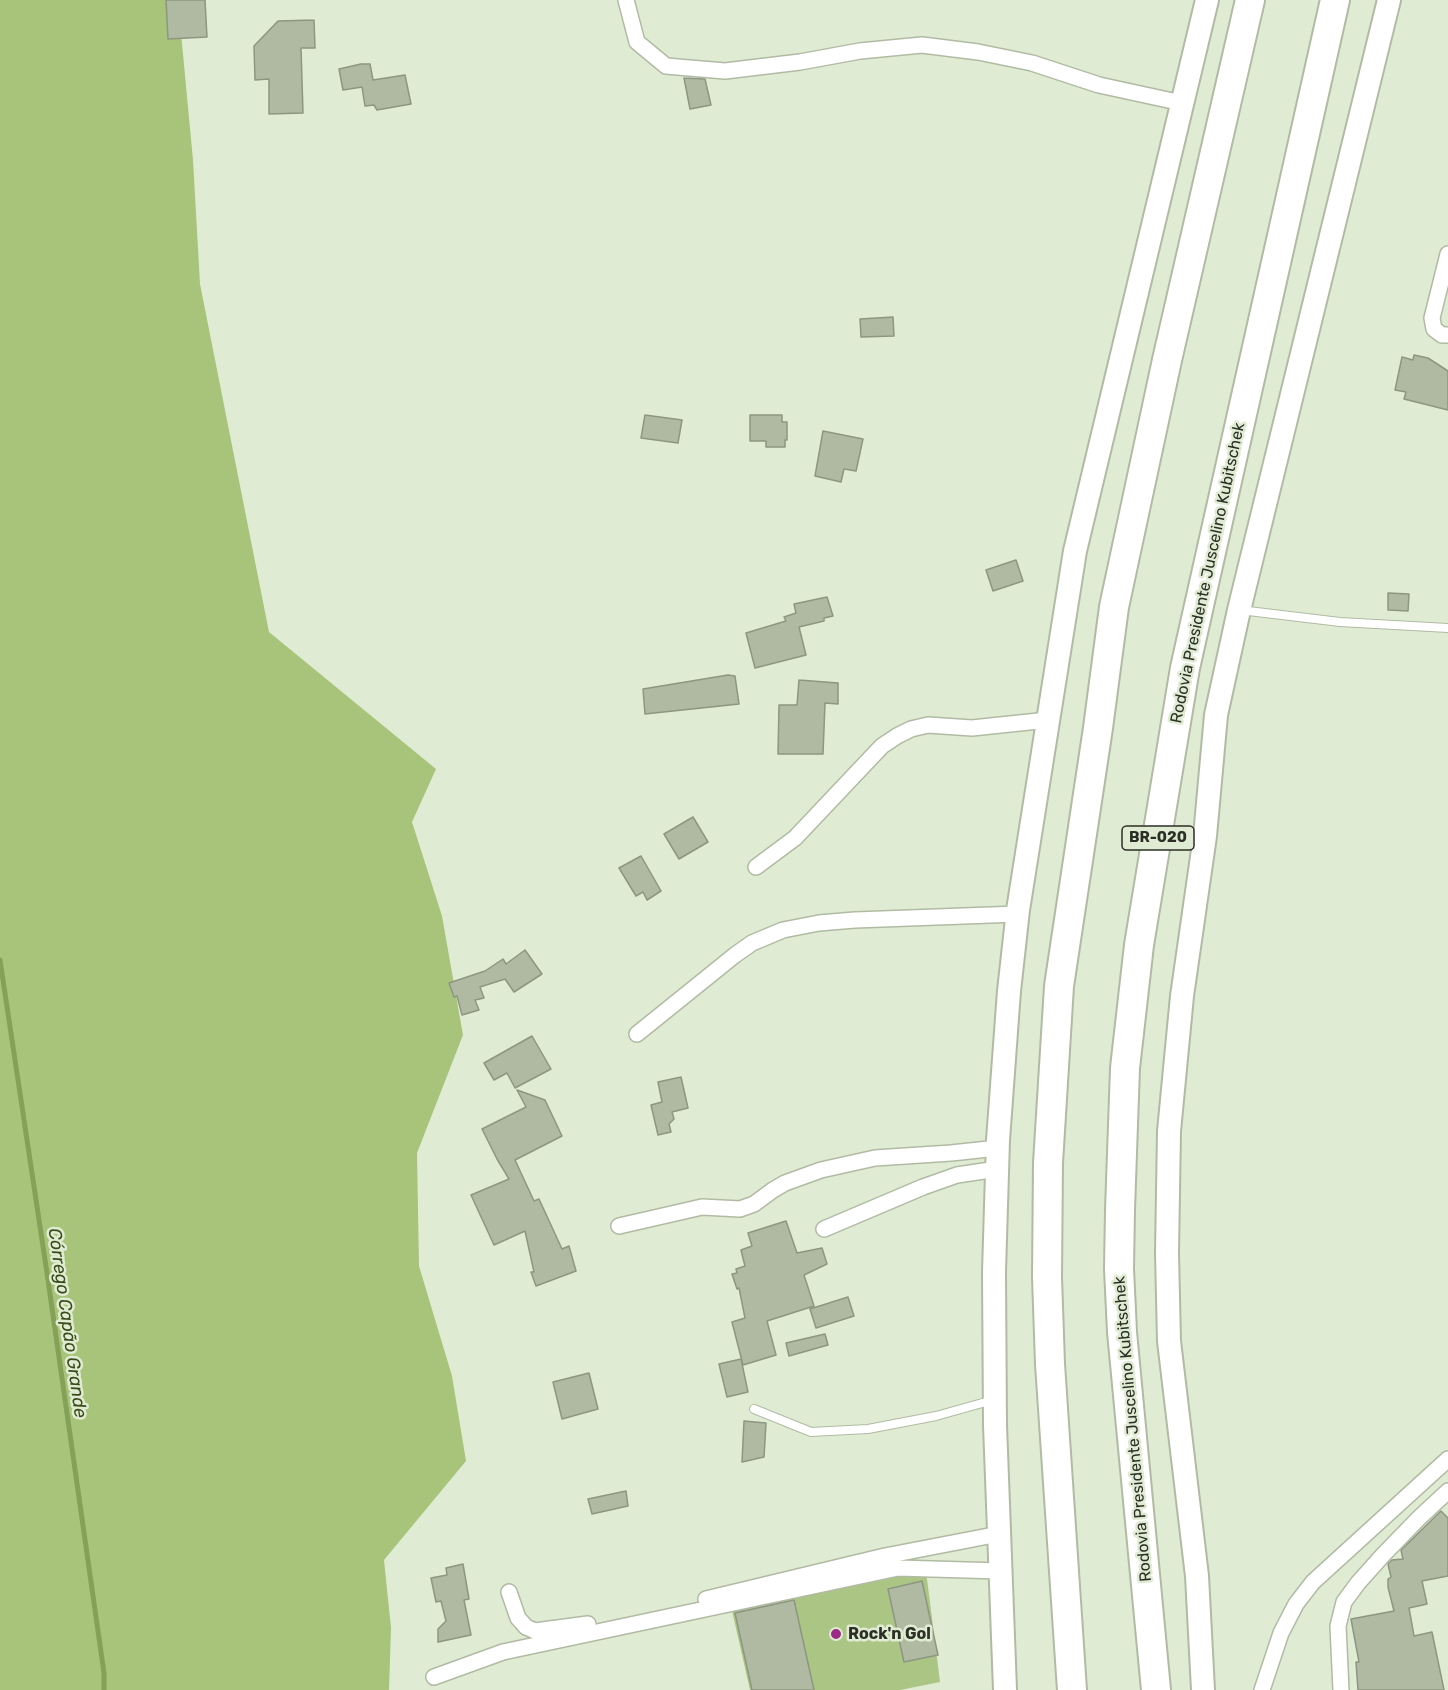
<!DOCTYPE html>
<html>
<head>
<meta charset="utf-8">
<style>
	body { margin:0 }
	canvas { display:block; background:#e0ebd3 }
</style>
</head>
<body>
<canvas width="1448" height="1690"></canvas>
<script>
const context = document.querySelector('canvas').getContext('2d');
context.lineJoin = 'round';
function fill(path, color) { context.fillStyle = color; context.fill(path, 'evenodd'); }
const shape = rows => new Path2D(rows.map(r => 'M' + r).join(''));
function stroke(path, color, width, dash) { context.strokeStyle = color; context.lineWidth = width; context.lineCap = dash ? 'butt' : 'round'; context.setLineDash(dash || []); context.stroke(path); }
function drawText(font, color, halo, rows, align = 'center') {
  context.font = font + ' Rubik,sans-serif'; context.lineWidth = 5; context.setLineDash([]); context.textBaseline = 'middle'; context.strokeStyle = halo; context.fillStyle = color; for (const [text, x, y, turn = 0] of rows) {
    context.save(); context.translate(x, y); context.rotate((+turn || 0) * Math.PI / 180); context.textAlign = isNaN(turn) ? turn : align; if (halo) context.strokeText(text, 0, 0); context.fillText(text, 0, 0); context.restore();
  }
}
const green = shape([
	[925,1563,940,1682,900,1690,750,1690,730,1602]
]);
const forest = shape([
	[0,0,194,0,181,33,193,160,200,284,269,632,436,769,412,822,442,916,463,1035,417,1153,419,1266,452,1376,466,1461,384,1560,391,1628,389,1690,0,1690]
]);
const stream = shape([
	[0,960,47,1273,104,1673,104,1690]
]);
const building = shape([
	[166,0,205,0,207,37,168,39,166,0],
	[314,20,315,48,301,48,303,113,269,114,269,79,255,80,254,46,278,21,314,20],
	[361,64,370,64,373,80,405,75,411,104,377,110,374,105,365,106,362,87,343,90,339,69,361,64],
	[684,78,705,79,711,105,690,109,684,78],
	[893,317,894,336,861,337,860,319,893,317],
	[1414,355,1428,358,1448,371,1448,410,1404,399,1406,392,1395,390,1402,357,1413,360,1414,355],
	[645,415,682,420,678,443,641,438,645,415],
	[750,415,782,415,782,422,787,422,787,440,785,440,785,447,766,447,766,441,750,441,750,415],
	[823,431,863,439,856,471,844,469,841,482,815,476,823,431],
	[1016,560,1023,581,993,591,986,570,1016,560],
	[1388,593,1409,594,1408,611,1388,610,1388,593],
	[827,597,833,616,824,618,824,621,799,627,806,655,755,668,746,633,786,621,784,617,796,613,794,604,827,597],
	[728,675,735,676,739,704,645,714,643,689,728,675],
	[799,680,838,683,838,704,825,703,823,754,778,754,779,705,797,705,799,680],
	[693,817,708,842,679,859,664,834,693,817],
	[641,856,661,891,647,900,643,892,636,896,619,868,641,856],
	[525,950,542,974,514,992,505,979,480,987,484,998,475,1000,479,1010,462,1015,457,996,454,997,449,983,485,971,503,959,506,964,525,950],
	[532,1036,551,1069,515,1088,507,1073,494,1080,484,1063,532,1036],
	[681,1077,688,1108,672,1112,674,1119,669,1124,671,1132,658,1135,651,1105,662,1102,658,1082,681,1077],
	[517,1090,545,1100,562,1136,515,1160,534,1201,539,1199,562,1249,569,1246,576,1271,536,1286,531,1272,534,1272,525,1231,494,1245,471,1195,509,1179,497,1159,482,1129,526,1107,517,1090],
	[786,1221,797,1253,822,1248,827,1264,804,1275,814,1306,767,1321,776,1355,743,1365,732,1322,745,1318,739,1288,737,1289,732,1274,737,1273,736,1269,745,1266,741,1250,752,1246,748,1233,786,1221],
	[848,1297,854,1316,816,1328,810,1309,848,1297],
	[825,1334,828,1345,789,1356,786,1343,825,1334],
	[741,1359,748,1392,727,1397,719,1364,741,1359],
	[589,1373,598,1409,562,1419,553,1382,589,1373],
	[744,1421,766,1423,764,1457,742,1462,744,1421],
	[626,1491,628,1506,592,1514,588,1499,626,1491],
	[1441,1511,1448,1518,1448,1576,1422,1581,1427,1604,1409,1608,1414,1636,1432,1632,1444,1690,1358,1690,1356,1662,1359,1662,1351,1619,1394,1611,1388,1587,1388,1579,1391,1577,1388,1564,1392,1560,1403,1559,1401,1550,1441,1511],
	[463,1564,469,1599,464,1600,471,1635,438,1642,438,1629,446,1621,441,1601,436,1602,431,1578,447,1575,446,1568,463,1564],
	[922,1581,938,1655,904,1662,888,1589,922,1581],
	[794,1600,814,1690,752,1690,735,1613,794,1600]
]);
const lane = shape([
	[1240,610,1340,622,1448,628],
	[754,1409,811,1432,868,1429,936,1416,993,1400]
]);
const street = shape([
	[626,0,637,42,666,66,725,71,800,62,860,51,922,45,978,52,1032,63,1099,85,1182,103],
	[1448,254,1432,318,1434,329,1442,335,1448,335],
	[756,867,795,838,882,746,897,736,911,729,928,725,972,728,1048,720],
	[637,1034,735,955,752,943,783,930,819,923,855,920,1018,914],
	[619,1226,702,1207,740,1209,754,1204,773,1190,785,1183,821,1170,875,1158,951,1153,998,1148],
	[824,1229,923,1187,957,1175,997,1169],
	[509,1592,518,1618,526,1627,535,1631,588,1624],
	[706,1599,885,1556,999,1534],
	[434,1677,503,1652,898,1568,1000,1571],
	[1262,1690,1281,1633,1296,1604,1313,1582,1448,1459],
	[1341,1690,1338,1626,1344,1602,1358,1583,1383,1555,1420,1517,1448,1491]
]);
const secondary = shape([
	[1005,1690,995,1425,994,1272,998,1140,1009,991,1018,910,1075,551,1207,0],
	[1203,1690,1197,1576,1169,1341,1167,1253,1169,1131,1182,996,1205,836,1216,715,1239,610,1389,0]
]);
const highway = shape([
	[1072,1690,1050,1364,1047,1277,1048,1163,1059,986,1098,728,1114,607,1167,360,1250,0],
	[1156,1690,1122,1332,1119,1269,1120,1210,1125,1068,1139,945,1185,668,1335,0]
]);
const markers = [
	[836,1634,6,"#9c2b88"]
];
const shields = [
	[1158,838,72]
];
const shieldNames = [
	["BR-020",1158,838]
];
const streetNames = [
	["Rodovia Presidente Juscelino Kubitschek",1208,573,-78],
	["Rodovia Presidente Juscelino Kubitschek",1133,1429,-95]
];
const poiNames = [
	["Rock'n Gol",848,1634]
];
const waterNames = [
	["Córrego Capão Grande",67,1323,82]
];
fill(green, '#abc584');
fill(forest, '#a7c47a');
stroke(stream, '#85a158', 5);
fill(building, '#b0baa3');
stroke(building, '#8d9680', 1.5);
stroke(lane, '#b1bba4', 10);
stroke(street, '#b1bba4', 18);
stroke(secondary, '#b1bba4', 26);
stroke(highway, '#b1bba4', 32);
stroke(lane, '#fff', 8);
stroke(street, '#fff', 15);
stroke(secondary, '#fff', 22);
stroke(highway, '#fff', 28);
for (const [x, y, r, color] of markers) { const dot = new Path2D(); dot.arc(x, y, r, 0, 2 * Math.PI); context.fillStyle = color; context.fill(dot); stroke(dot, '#e0ebd3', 2); }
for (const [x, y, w] of shields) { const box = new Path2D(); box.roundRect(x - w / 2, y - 12, w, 24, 4.5); context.fillStyle = '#e0ebd3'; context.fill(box); stroke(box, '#2b2f26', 1.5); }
drawText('bold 15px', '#2b2f26', null, shieldNames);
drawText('16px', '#2b2f26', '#e0ebd3', streetNames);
drawText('bold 16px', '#2b2f26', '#e0ebd3', poiNames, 'left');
drawText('italic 18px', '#384a15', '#e0ebd3', waterNames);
</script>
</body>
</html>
